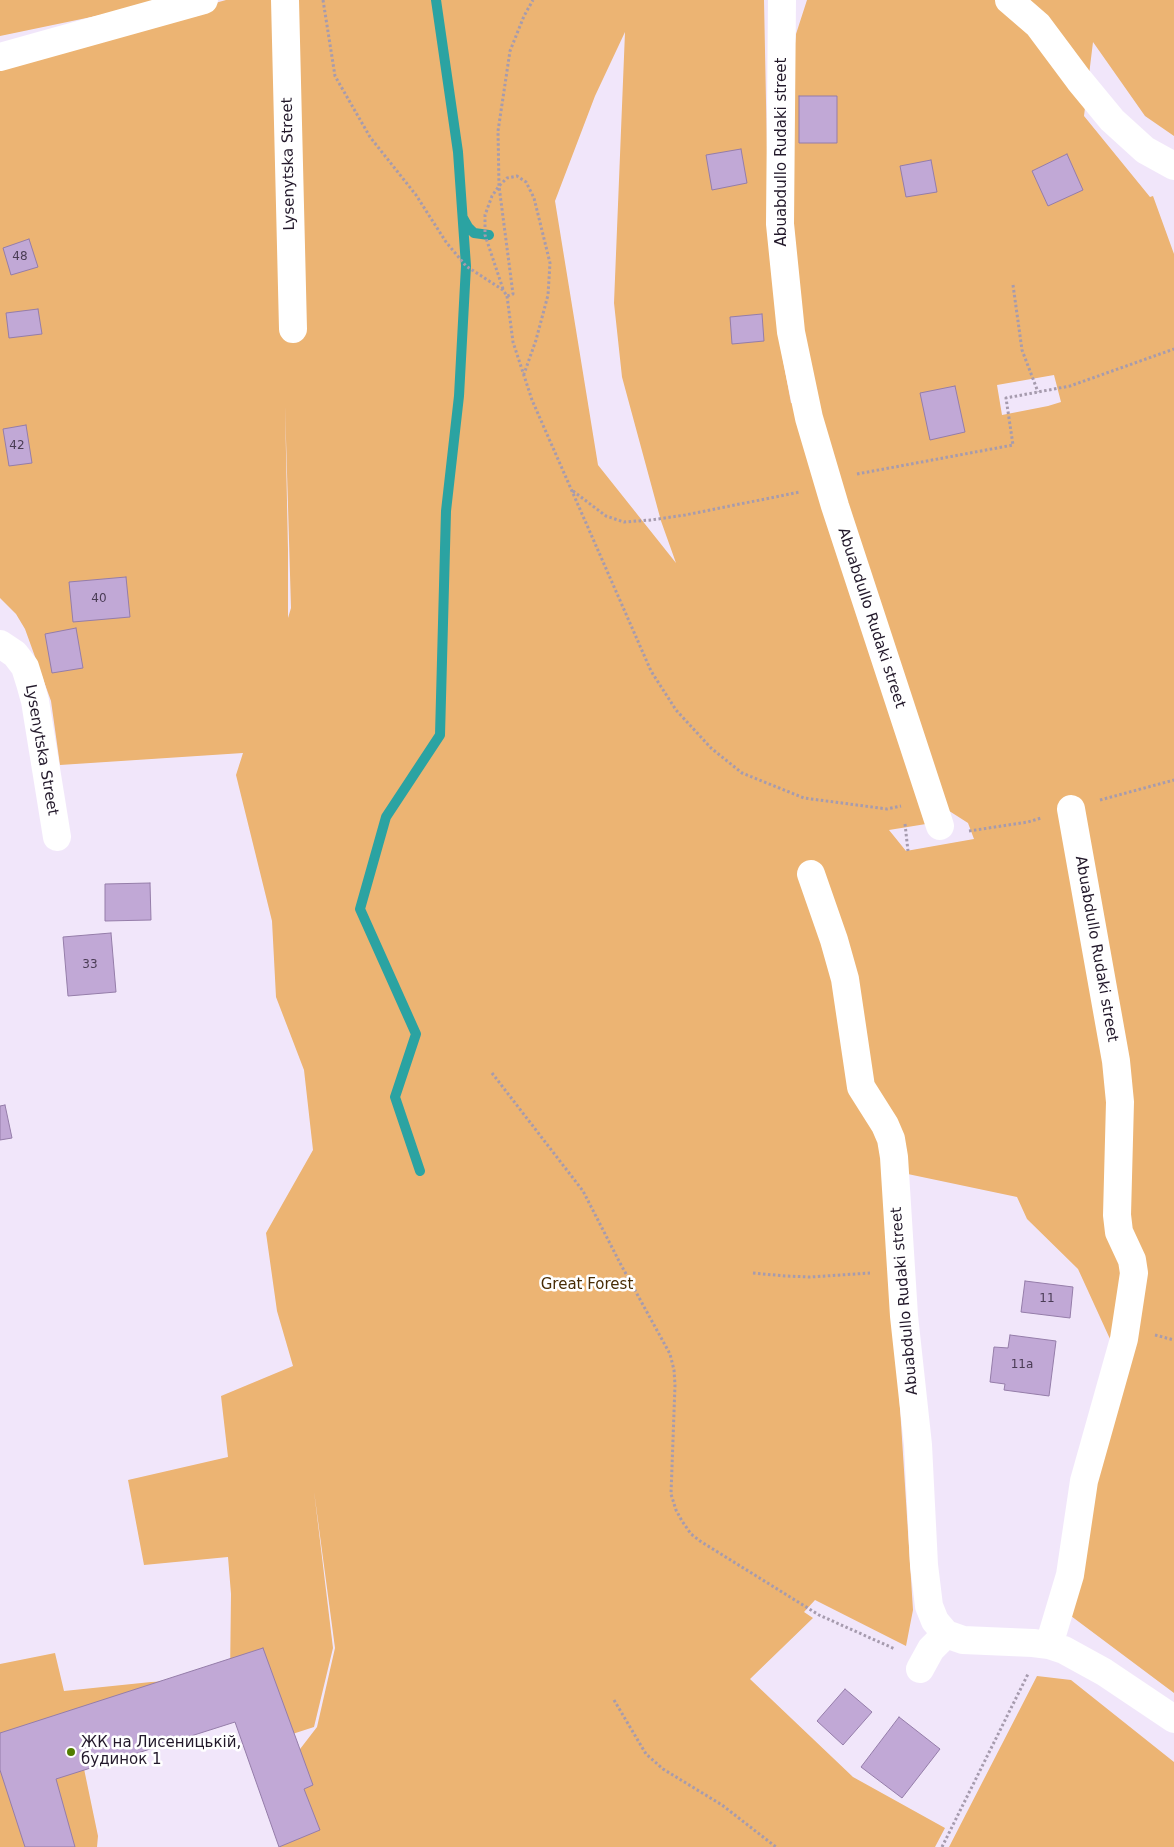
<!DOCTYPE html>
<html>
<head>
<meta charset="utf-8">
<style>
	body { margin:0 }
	canvas { display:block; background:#f1e6fa }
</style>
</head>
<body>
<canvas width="1174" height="1847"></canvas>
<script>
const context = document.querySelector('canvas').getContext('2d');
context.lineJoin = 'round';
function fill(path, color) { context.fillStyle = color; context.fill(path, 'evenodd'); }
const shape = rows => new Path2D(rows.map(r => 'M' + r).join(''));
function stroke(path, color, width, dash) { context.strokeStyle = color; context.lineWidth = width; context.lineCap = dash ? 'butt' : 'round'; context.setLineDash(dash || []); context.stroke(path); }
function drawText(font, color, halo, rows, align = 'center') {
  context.font = font + ' "DejaVu Sans",sans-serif'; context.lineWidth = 5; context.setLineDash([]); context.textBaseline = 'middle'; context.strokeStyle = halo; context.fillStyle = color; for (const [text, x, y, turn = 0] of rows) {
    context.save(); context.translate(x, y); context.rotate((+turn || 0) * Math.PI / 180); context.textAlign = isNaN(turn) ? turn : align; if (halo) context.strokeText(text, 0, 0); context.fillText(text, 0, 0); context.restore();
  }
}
const green = shape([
	[0,0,173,0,0,36],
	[226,0,764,0,768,203,781,349,791,403,813,403,801,333,789,174,790,93,796,34,807,0,1174,0,1174,136,1145,116,1093,42,1084,116,1150,197,1153,196,1174,254,1174,1693,1067,1613,1110,1339,1078,1269,1027,1219,1017,1197,903,1173,883,1143,913,1610,906,1646,815,1600,804,1612,813,1618,750,1679,853,1777,945,1828,935,1847,280,1847,287,1766,317,1727,335,1648,314,1491,333,1648,314,1727,274,1740,265,1692,83,1764,98,1836,97,1847,0,1847,0,1664,55,1653,64,1691,151,1682,230,1678,231,1594,228,1557,144,1565,128,1480,228,1457,221,1396,293,1366,277,1311,266,1233,313,1150,304,1070,276,997,272,921,236,775,243,753,60,765,51,701,25,629,16,614,0,598,0,68,7,61],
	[625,32,614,303,622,377,661,521,676,563,598,465,555,201,595,96],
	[1054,375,1061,402,1048,406,1002,415,997,385],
	[285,405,291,608,288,618,288,550],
	[943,807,968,823,974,839,906,851,889,830,926,824],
	[1037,1676,1071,1680,1174,1762,1174,1847,949,1847]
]);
const stream = shape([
	[463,218,468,227,474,233,489,235],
	[420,1171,395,1097,416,1034,360,909,386,817,440,735,446,511,459,396,466,266,458,152,436,0]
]);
const building = shape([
	[799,96,837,96,837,143,799,143,799,96],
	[741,149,747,183,712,190,706,155,741,149],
	[1067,154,1083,190,1048,206,1032,171,1067,154],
	[931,160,937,192,906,197,900,166,931,160],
	[29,239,38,267,11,275,3,248,29,239],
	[38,309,42,334,9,338,6,313,38,309],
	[762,314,764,341,732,344,730,317,762,314],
	[955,386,965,432,930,440,920,393,955,386],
	[26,425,32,463,9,466,3,429,26,425],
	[126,577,130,617,73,622,69,582,126,577],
	[76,628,83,668,52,673,45,634,76,628],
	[150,883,151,920,105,921,105,884,150,883],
	[111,933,116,992,68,996,63,937,111,933],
	[5,1105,12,1138,0,1140,0,1106,5,1105],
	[1025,1281,1073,1287,1070,1318,1021,1312,1025,1281],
	[1010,1335,1056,1341,1049,1396,1004,1390,1005,1384,990,1382,994,1347,1008,1348,1010,1335],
	[263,1648,313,1785,304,1789,320,1830,279,1847,235,1722,56,1779,75,1847,25,1847,0,1770,0,1733,263,1648],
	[845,1689,872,1712,843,1745,817,1721,845,1689],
	[899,1717,940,1749,902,1798,861,1767,899,1717]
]);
const path = shape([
	[323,0,335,76,370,137,416,195,446,242,466,266,503,290,507,296,513,294,499,186,498,131,510,51,524,16,533,0],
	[1013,285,1022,350,1038,392],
	[503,289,485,235,485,215,492,196,499,186,507,178,517,176,526,182,534,198,550,263,548,295,536,340,524,374],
	[507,296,513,342,532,400,651,671,676,710,711,748,742,773,804,798,887,809,901,806],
	[857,474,1013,445,1006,398,1070,386,1174,349],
	[573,491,606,516,624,522,651,520,685,515,800,492],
	[1100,800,1174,780],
	[905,824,908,851],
	[969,831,1028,822,1041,818],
	[492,1073,583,1191,620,1263,670,1354,674,1370,675,1385,671,1494,676,1510,682,1521,691,1534,700,1541,819,1615,895,1649],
	[753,1273,785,1276,810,1277,870,1273],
	[1155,1335,1174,1340],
	[614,1700,646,1754,663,1769,722,1805,776,1847],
	[942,1847,1028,1674]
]);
const minor = shape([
	[285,0,293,329],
	[782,0,780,224,791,332,809,418,835,506,940,826],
	[1009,0,1038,25,1079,80,1112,120,1145,150,1174,166],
	[0,57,204,0],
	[0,644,15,654,25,667,30,683,35,701,57,837],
	[811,874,834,940,845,979,861,1087,885,1125,891,1139,894,1157,904,1316,918,1445,924,1565,929,1606,935,1621,946,1634,963,1640,1033,1643,1049,1645,1064,1650,1104,1672,1174,1719],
	[1049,1645,1070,1575,1084,1481,1124,1339,1134,1273,1132,1260,1119,1232,1117,1215,1120,1102,1116,1061,1071,809],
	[920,1669,931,1649,946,1634]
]);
const markers = [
	[71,1752,5,"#517d00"]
];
const numberNames = [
	["48",20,257],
	["42",17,446],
	["40",99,599],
	["33",90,965],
	["11",1047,1299],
	["11а",1022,1365]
];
const streetNames = [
	["Abuabdullo Rudaki street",782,152,-90],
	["Lysenytska Street",289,164,-91],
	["Abuabdullo Rudaki street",871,618,72],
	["Lysenytska Street",41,750,80],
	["Abuabdullo Rudaki street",1096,949,80],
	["Abuabdullo Rudaki street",905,1301,-95]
];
const parkNames = [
	["Great Forest",587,1285]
];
const poiNames = [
	["ЖК на Лисеницькій,",81,1743],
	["будинок 1",81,1760]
];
fill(green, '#ecb473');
stroke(stream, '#2ba3a2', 10);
fill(building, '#c1a8d6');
stroke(building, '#957da9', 1);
stroke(path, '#a69bae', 3, [2.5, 2.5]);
stroke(minor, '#fff', 28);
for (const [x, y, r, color] of markers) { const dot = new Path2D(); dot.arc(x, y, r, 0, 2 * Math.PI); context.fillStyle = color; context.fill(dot); stroke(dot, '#fff', 2); }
drawText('12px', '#4a3c55', null, numberNames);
drawText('15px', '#22182a', '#fff', streetNames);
drawText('15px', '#482c04', '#fff', parkNames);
drawText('15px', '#22182a', '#fff', poiNames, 'left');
</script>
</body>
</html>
